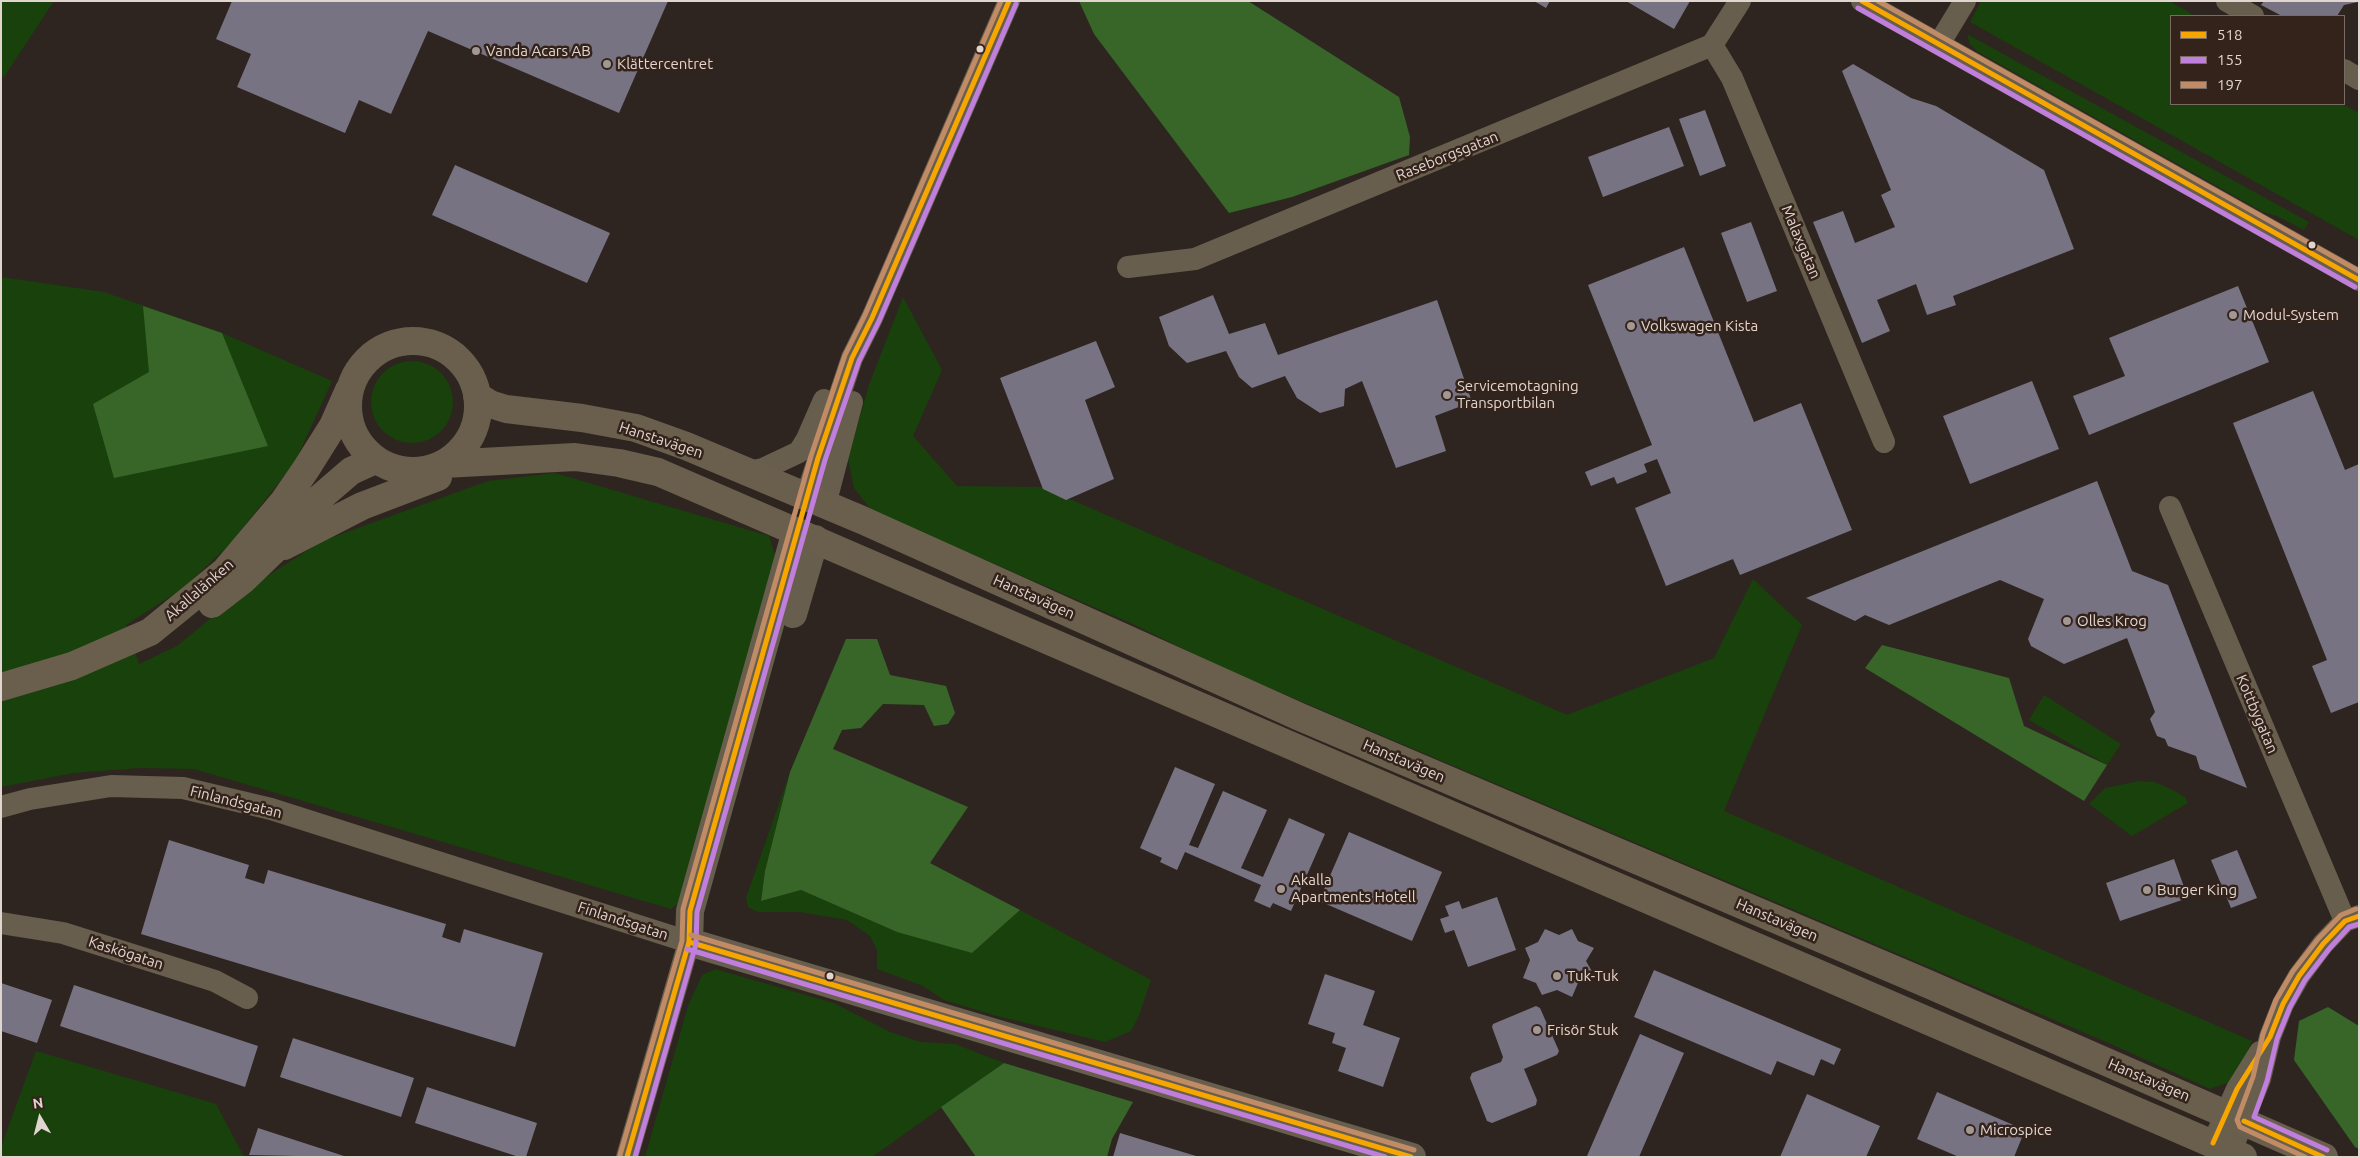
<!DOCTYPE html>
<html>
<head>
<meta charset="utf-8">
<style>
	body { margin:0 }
	#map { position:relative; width:2360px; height:1158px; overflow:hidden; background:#2e2521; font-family:Ubuntu,sans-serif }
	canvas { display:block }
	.frame { position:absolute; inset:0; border:2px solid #e0d5cf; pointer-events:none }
	.legend { position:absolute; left:2170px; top:15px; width:175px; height:90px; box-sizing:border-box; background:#34231b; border:1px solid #796a63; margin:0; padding:6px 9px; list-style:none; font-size:15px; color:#e0d5cf }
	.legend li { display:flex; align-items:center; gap:10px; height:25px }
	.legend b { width:25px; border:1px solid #796a63 }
	.north { position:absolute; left:15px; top:1093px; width:50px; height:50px; -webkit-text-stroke:4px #34231b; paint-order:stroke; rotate:352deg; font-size:14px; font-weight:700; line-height:20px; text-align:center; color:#e0d5cf }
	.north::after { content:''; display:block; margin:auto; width:18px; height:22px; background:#e0d5cf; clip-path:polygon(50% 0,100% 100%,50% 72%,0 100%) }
</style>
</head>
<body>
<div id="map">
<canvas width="2360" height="1158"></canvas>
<div class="frame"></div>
<ul class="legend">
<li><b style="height:6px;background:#f7a600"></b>518</li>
<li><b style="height:6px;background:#c07fdc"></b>155</li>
<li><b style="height:6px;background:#c18c65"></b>197</li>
</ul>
<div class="north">N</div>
</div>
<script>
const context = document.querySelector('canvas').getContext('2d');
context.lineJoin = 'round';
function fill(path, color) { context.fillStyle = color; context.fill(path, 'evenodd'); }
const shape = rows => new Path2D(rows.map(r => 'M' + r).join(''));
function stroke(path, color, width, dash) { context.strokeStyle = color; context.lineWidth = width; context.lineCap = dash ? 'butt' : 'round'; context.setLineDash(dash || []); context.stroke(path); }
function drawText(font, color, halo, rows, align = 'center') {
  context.font = font + ' Ubuntu,sans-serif'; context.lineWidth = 5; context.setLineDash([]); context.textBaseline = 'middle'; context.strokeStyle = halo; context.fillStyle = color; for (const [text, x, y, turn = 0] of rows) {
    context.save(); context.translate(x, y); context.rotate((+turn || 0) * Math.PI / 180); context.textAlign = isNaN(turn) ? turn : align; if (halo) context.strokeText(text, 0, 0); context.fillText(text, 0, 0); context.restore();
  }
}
const green = shape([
	[1,1,54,1,4,77,1,75],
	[1981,1,2170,1,2195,16,2171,16,2171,104,2342,104,2359,113,2359,240,1970,22],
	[1967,34,2309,222,2304,230,2277,216,2263,212,1978,52,1970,44],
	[1,277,104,292,222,333,332,381,295,462,231,543,182,589,126,625,139,664,177,646,244,591,322,541,488,481,555,473,769,536,777,561,686,897,671,909,194,769,140,768,73,773,1,787],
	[903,297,942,370,913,436,957,486,1042,487,1567,715,1714,658,1753,579,1802,625,1724,811,2252,1041,2236,1080,2210,1089,2111,1044,1220,667,1133,624,872,511,854,488,848,458,869,385],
	'371 402a41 41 0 1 1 82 0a41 41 0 1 1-82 0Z',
	[2044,695,2121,744,2107,765,2029,720],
	[790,772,765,871,761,901,801,890,885,927,972,953,1020,910,1151,980,1139,1016,1131,1031,1105,1042,997,1016,944,1000,923,986,877,969,877,950,870,936,847,920,800,912,758,912,748,907,746,898],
	[2139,781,2154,782,2171,789,2185,797,2188,803,2132,836,2089,804,2105,788],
	[715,969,834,1003,890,1032,920,1042,955,1044,1004,1063,872,1157,645,1157,688,1006,702,975],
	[36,1051,216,1104,244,1157,1,1157,1,1147]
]);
const forest = shape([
	[1079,1,1248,1,1399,97,1410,137,1409,155,1292,197,1229,213,1094,34],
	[143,306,222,333,268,446,114,478,93,404,149,372],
	[846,639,877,639,890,675,946,686,955,713,948,724,934,726,924,705,883,704,861,728,842,730,833,749,968,807,930,863,1020,910,972,953,897,932,801,890,761,901,765,871,790,772],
	[1882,645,2009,678,2024,726,2107,765,2084,801,1865,668],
	[2328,1007,2359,1026,2359,1149,2355,1147,2294,1060,2299,1021],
	[1004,1063,1133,1102,1112,1139,1107,1157,976,1157,941,1107]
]);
const building = shape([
	[232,1,668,1,619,113,428,31,391,114,359,100,345,133,237,87,251,54,216,39],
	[1534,1,1550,1,1546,8],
	[1626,1,1690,1,1674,29],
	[2264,1,2358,1,2358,2,2344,5,2337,16,2282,16,2261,5],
	[1853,64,1911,98,1936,106,2044,170,2074,249,1953,296,1956,305,1927,315,1916,284,1877,300,1890,331,1862,343,1813,222,1843,211,1855,243,1895,227,1881,195,1891,190,1842,71],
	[1705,110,1726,166,1700,176,1679,119],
	[1669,127,1684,166,1603,197,1588,157],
	[455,165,610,233,587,283,432,215],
	[1751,222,1777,291,1747,302,1721,233],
	[1684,247,1754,422,1801,403,1852,530,1740,575,1733,559,1666,586,1635,508,1671,493,1657,459,1644,464,1647,472,1617,484,1614,477,1591,486,1585,472,1652,445,1588,285],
	[2238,286,2269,362,2089,435,2073,396,2125,376,2109,338],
	[1213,295,1229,334,1265,323,1278,355,1437,300,1472,402,1435,416,1446,451,1396,468,1362,381,1345,389,1344,406,1320,413,1297,398,1285,376,1252,388,1239,377,1226,351,1187,363,1169,346,1159,317],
	[1096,341,1115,387,1085,400,1114,479,1066,500,1043,489,1000,378],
	[2032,381,2059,449,1970,484,1943,416],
	[2313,391,2345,470,2359,464,2359,702,2331,713,2312,666,2327,660,2233,423],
	[2097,481,2132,571,2168,585,2247,788,2200,769,2196,756,2168,746,2165,739,2157,736,2150,719,2155,712,2127,638,2064,664,2031,646,2028,639,2044,599,2000,580,1889,625,1865,615,1855,621,1806,598],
	[1175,767,1215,784,1189,845,1198,848,1223,791,1267,810,1241,868,1263,877,1289,818,1325,834,1291,911,1273,903,1270,908,1254,901,1261,885,1185,852,1177,870,1160,862,1162,858,1140,848],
	[1349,832,1442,872,1412,941,1319,901],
	[169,840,249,865,245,878,264,884,268,870,446,924,442,937,460,943,464,929,543,953,515,1047,141,934],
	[2237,850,2257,898,2231,908,2211,860],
	[2174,859,2188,898,2120,921,2106,883],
	[1497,897,1516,950,1468,967,1454,930,1445,933,1440,919,1449,916,1445,906,1459,901,1462,909],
	[1545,929,1559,935,1572,929,1578,941,1594,948,1586,961,1594,975,1578,983,1572,997,1557,990,1542,995,1536,983,1523,978,1530,960,1525,948,1538,942],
	[1654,970,1841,1049,1834,1065,1821,1059,1814,1076,1777,1061,1771,1075,1634,1017],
	[1325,974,1375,991,1363,1025,1400,1038,1383,1087,1338,1071,1346,1048,1332,1043,1335,1033,1308,1024],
	[1,983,52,1000,37,1043,1,1031],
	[74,985,258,1046,245,1087,60,1026],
	[1536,1006,1540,1008,1559,1051,1557,1055,1524,1069,1537,1100,1536,1105,1492,1123,1487,1121,1470,1078,1472,1073,1501,1062,1503,1057,1492,1027,1493,1024],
	[1640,1034,1684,1053,1639,1157,1590,1157,1587,1156],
	[293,1038,414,1078,401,1117,280,1077],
	[427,1087,537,1123,526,1157,519,1157,415,1123],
	[1937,1092,2025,1130,2014,1157,1959,1157,1917,1139],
	[1807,1094,1880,1126,1866,1157,1780,1157],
	[258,1128,344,1156,344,1157,249,1155],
	[1120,1133,1196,1156,1196,1157,1113,1157]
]);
const minor = shape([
	[1862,1,2359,280],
	[2227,1,2253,16],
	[1939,44,1965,1],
	[1712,45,1732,78,1884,442],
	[2344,70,2359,79],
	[1128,267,1195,259,1712,45,1740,1],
	[749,472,763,469,799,452,807,439,824,400],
	[806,497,852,358,872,318,1009,1],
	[825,505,852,402],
	[2170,507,2345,921],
	[1,807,30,799,111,786,183,788,271,809,689,942,627,1157],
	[1,923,63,933,215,981,247,998],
	[2213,1143,2237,1089,2260,1052],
	[2231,1151,2260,1079,2270,1037,2283,1004,2299,976,2323,944,2345,921,2359,916]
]);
const tertiary = shape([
	[793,614,815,539],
	[689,942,1412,1157],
	[689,942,690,911,796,531]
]);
const secondary = shape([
	'348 406a65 65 0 1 1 130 0a65 65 0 1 1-130 0Z',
	[477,396,490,404,506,409,582,418,636,428,686,446,862,520,1300,717,1928,984,2324,1157],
	[444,464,575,457,619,463,658,472,2243,1157],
	[284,546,362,506,438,477],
	[212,604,243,580,272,552,315,502,351,471,375,460],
	[1,687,72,666,150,632,225,571,284,501,306,469,333,426,349,390]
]);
const bus1 = shape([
	[1862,1,2359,280],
	[689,942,1411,1157],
	[2244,1121,2323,1157],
	[2213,1143,2237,1089,2270,1037,2283,1004,2299,976,2323,944,2345,921,2359,916],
	[627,1157,689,942,690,911,818,458,852,358,872,318,1009,1]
]);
const bus2 = shape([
	[1858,8,2355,287],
	[687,949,1385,1157],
	[2327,1150,2254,1117,2267,1081,2277,1039,2290,1007,2305,980,2329,949,2349,927,2359,924],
	[635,1157,696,944,697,912,825,460,859,361,879,321,1016,4]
]);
const bus3 = shape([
	[1878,1,2359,271],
	[691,935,1414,1150],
	[620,1155,682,941,683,909,811,456,845,355,865,315,1001,1],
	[2305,1157,2240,1127,2237,1120,2253,1077,2263,1034,2276,1000,2293,971,2318,939,2341,915,2356,909]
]);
const markers = [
	[980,49,4.5,"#e0d5cf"],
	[476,51,5,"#a29792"],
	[607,64,5,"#a29792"],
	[2312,245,4.5,"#e0d5cf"],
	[2233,315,5,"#a29792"],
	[1631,326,5,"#a29792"],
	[1447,395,5,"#a29792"],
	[2067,621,5,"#a29792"],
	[1281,889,5,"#a29792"],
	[2147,890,5,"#a29792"],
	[830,976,4.5,"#e0d5cf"],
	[1557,976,5,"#a29792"],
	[1537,1030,5,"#a29792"],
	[1970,1130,5,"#a29792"]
];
const poiNames = [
	["Vanda Acars AB",486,51],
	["Klättercentret",617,64],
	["Modul-System",2243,315],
	["Volkswagen Kista",1641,326],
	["Servicemotagning",1457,386],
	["Transportbilan",1457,403],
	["Olles Krog",2077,621],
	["Akalla",1291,880],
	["Apartments Hotell",1291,897],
	["Burger King",2157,890],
	["Tuk-Tuk",1567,976],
	["Frisör Stuk",1547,1030],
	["Microspice",1980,1130]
];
const streetNames = [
	["Raseborgsgatan",1447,156,-22],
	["Malaxgatan",1801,242,67],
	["Hanstavägen",661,440,18],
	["Akallalänken",199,590,-41],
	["Hanstavägen",1034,597,24],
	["Kottbygatan",2257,714,67],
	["Hanstavägen",1404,761,23],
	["Finlandsgatan",236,802,14],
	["Hanstavägen",1777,920,23],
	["Finlandsgatan",623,921,18],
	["Kaskögatan",126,953,18],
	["Hanstavägen",2149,1080,23]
];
fill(green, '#19410b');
fill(forest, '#376628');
fill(building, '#787382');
stroke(minor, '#685e4d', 22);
stroke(tertiary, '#685e4d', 28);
stroke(secondary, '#6a5f4c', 28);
stroke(bus1, '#f7a600', 5);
stroke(bus2, '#c07fdc', 5);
stroke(bus3, '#c18c65', 5);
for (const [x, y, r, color] of markers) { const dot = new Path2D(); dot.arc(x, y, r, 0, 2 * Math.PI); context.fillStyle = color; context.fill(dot); stroke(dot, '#34231b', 2); }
drawText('15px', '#e0d5cf', '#34231b', poiNames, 'left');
drawText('15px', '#e0d5cf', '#34231b', streetNames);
</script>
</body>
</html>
